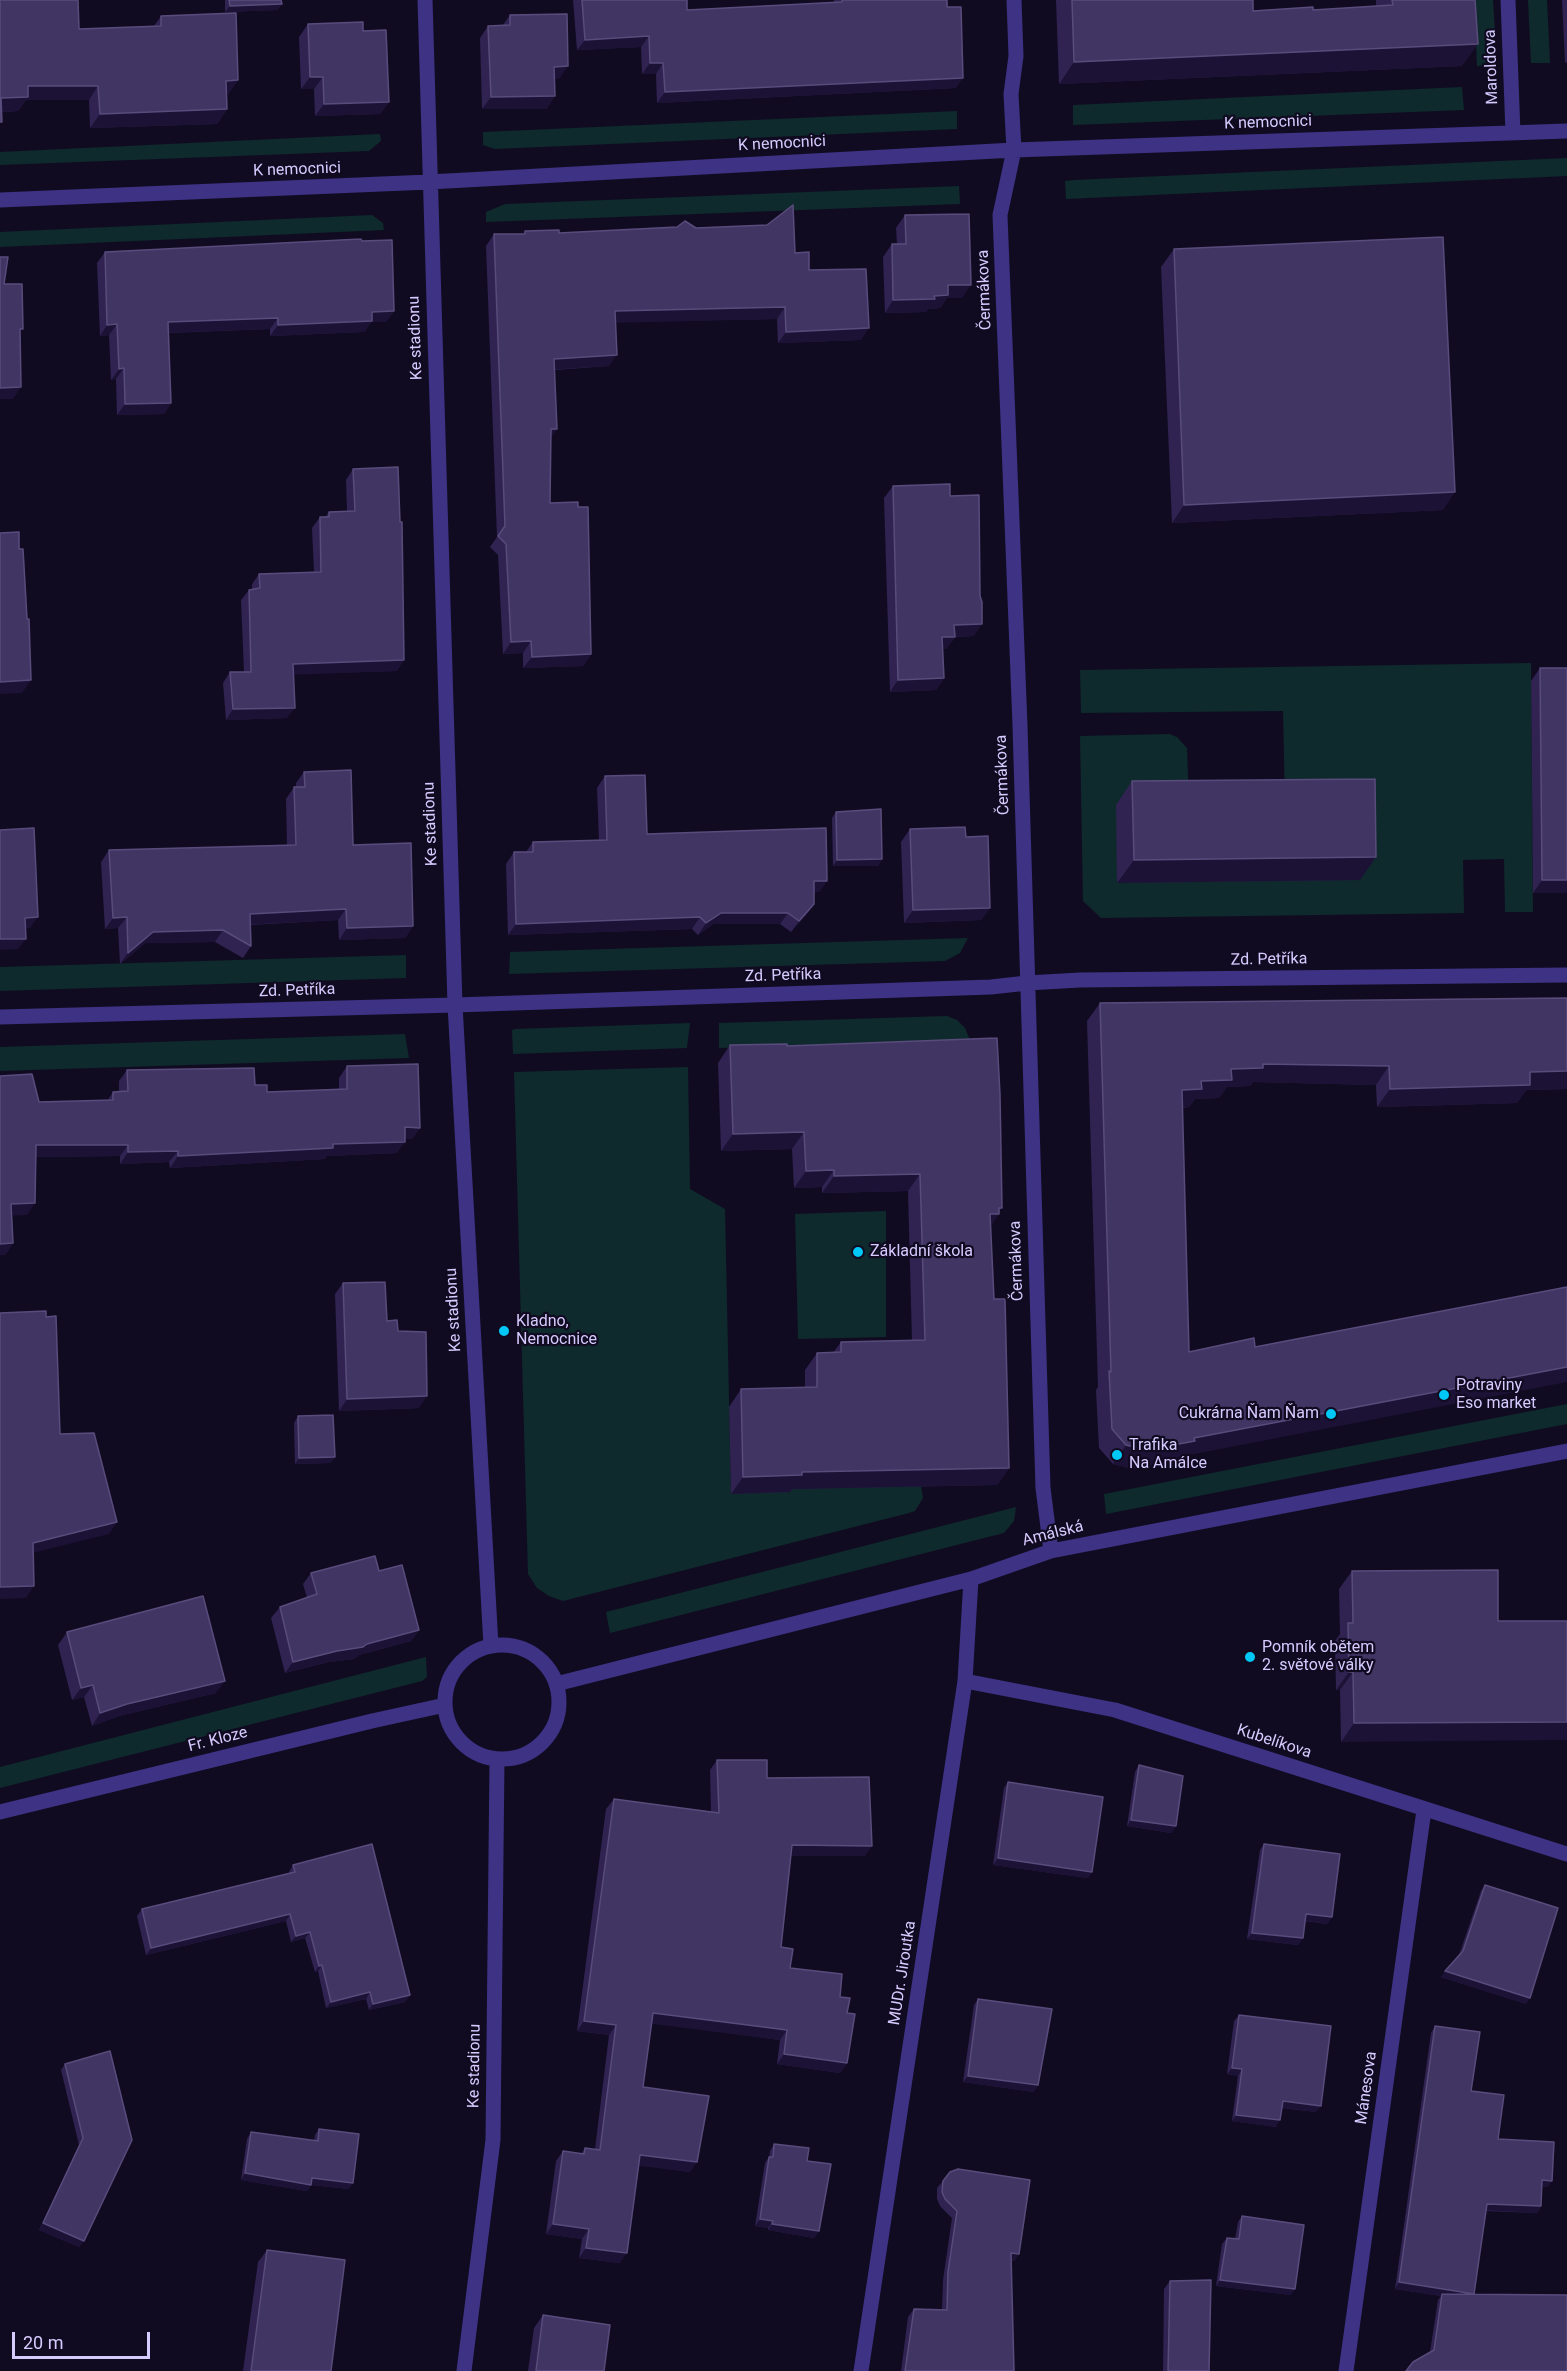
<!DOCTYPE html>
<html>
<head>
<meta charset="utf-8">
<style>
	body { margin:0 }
	#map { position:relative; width:1567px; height:2371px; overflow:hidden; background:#110b21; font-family:Roboto,sans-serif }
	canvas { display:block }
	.scale { position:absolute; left:12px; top:2332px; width:138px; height:27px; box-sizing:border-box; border:3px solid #d6cbff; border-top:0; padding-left:8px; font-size:18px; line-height:21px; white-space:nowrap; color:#d6cbff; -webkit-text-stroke:4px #110b21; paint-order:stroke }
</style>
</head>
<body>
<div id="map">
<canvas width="1567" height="2371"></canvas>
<div class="scale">20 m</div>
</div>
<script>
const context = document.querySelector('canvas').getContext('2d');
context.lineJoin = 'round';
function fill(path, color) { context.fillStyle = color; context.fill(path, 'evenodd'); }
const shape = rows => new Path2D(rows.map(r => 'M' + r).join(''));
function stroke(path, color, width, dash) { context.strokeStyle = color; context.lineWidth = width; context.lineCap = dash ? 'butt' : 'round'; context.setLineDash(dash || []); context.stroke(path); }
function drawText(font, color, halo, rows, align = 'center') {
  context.font = font + ' Roboto,sans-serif'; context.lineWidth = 4.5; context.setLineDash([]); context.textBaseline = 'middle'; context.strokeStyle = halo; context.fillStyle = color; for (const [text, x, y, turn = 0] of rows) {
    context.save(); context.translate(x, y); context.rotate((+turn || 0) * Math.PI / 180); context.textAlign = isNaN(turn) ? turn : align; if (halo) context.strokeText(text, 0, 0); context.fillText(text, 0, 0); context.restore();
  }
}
const green = shape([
	[1474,0,1493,0,1497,65,1477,66],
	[1528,0,1547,0,1550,63,1531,63],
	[1462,87,1464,110,1073,125,1073,105],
	[957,111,957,129,495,149,483,145,483,132],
	[380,134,381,141,369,151,0,165,0,152],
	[1567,158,1567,176,1066,199,1065,181,1073,180],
	[959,186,960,204,486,222,486,212,505,204],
	[372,215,383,223,384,230,0,247,0,232],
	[1531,663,1533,912,1505,912,1504,859,1463,860,1464,913,1101,918,1083,901,1080,736,1169,734,1177,737,1187,748,1189,804,1285,803,1283,711,1081,713,1080,670],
	[968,938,960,953,945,961,509,974,510,952],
	[406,955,406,978,0,991,0,967],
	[947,1016,957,1020,965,1028,970,1040,719,1048,719,1023],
	[690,1023,687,1048,513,1054,512,1030,515,1029],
	[405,1034,409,1058,0,1071,0,1047],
	[688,1067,690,1189,725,1209,731,1494,790,1489,921,1486,923,1498,915,1511,909,1513,563,1601,549,1596,537,1588,528,1574,514,1072],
	[886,1211,886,1337,798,1339,795,1214],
	[1567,1404,1567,1424,1106,1514,1104,1494],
	[1016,1507,1014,1521,1004,1533,610,1633,606,1612],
	[426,1657,427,1677,422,1681,0,1788,0,1767]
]);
const minor = shape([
	[425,0,455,1005,491,1646],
	[1014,0,1016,56,1011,94,1014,150,1000,215,1020,726,1043,1488,1051,1551],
	[1508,0,1513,133],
	[0,200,429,182,1014,150,1567,131],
	[0,1017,455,1005,991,987,1027,983,1080,980,1567,975],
	'445 1702a57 57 0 1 1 114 0a57 57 0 1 1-114 0Z',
	[965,1681,1115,1710,1567,1854],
	[556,1684,971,1579,1051,1551,1567,1451],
	[0,1812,372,1721,445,1705],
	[464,2371,493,2140,497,1759],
	[861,2371,965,1681,971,1579],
	[1346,2371,1424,1810]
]);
const wall = shape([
	[0,0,79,29,154,26,161,16,238,80,228,94,226,94,227,109,217,124,90,128,89,100,26,100,18,111,2,112],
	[225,0,281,0,282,4,277,10,225,12],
	[573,0,687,0,687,10,834,2,834,0,947,0,956,88,657,103,656,74,642,74,641,47,577,50],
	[1056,0,1253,0,1253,11,1313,10,1376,6,1376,0,1475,0,1462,66,1059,84],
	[1562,0,1567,0,1567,62,1565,63],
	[510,15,559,79,555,79,547,109,482,109,480,38,488,26,503,25],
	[308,24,363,31,389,102,380,114,315,116,314,89,301,89,299,37],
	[905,215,962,298,947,298,940,308,928,309,926,312,885,313,883,257,892,244,897,244,896,228],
	[696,228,795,253,809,270,861,340,778,343,777,319,615,322,609,366,555,370,551,438,550,503,591,654,583,666,523,668,523,653,503,654,498,555,490,547,497,537,486,246,494,234,524,234,525,231,559,233],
	[1174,249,1443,510,1172,523,1161,267],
	[105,252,394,311,386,322,371,322,364,332,270,336,270,329,168,333,171,403,164,414,117,415,116,379,111,380,109,335,100,336,97,263],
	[353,469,397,671,294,674,287,718,226,720,223,683,230,672,244,672,241,600,249,590,252,589,252,584,259,574,314,572,312,528,320,517,325,517,329,512,347,511,346,480],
	[893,486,950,496,974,636,955,637,946,649,943,649,944,678,936,690,890,692,884,498],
	[1540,668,1567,893,1533,893,1531,681],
	[304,772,353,845,413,926,405,938,339,940,338,920,250,925,251,946,243,958,215,942,145,943,120,964,118,928,105,929,101,862,109,850,287,845,286,799,294,787,296,787,296,783],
	[605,776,647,834,827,881,819,892,814,892,814,904,806,915,791,932,780,924,713,924,698,935,692,929,508,935,506,864,514,852,526,852,533,842,599,840,597,788],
	[1132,781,1360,880,1117,883,1116,805],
	[836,812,882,859,878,866,833,866,832,818],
	[910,829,966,837,990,908,981,920,904,923,901,842],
	[1567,998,1567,1089,1526,1090,1517,1103,1377,1107,1376,1085,1253,1082,1250,1086,1227,1087,1219,1098,1195,1099,1189,1107,1183,1108,1184,1456,1182,1459,1133,1469,1113,1464,1099,1448,1096,1390,1098,1387,1087,1021,1100,1003],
	[730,1045,787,1046,999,1212,990,1227,994,1299,1009,1468,997,1485,792,1489,790,1492,731,1494,729,1407,741,1389,805,1388,805,1370,817,1353,833,1353,841,1342,912,1341,908,1191,822,1193,822,1187,794,1188,792,1149,721,1151,718,1063],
	[347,1066,420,1128,412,1139,405,1139,397,1153,327,1156,325,1159,170,1168,169,1162,120,1164,120,1156,36,1157,27,1215,12,1215,13,1243,5,1255,0,1255,39,1102,107,1101,113,1092,119,1092,119,1081,127,1070,255,1085,267,1092,339,1089,339,1078],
	[343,1283,387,1321,398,1331,419,1408,339,1411,335,1294],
	[298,1416,335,1457,330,1463,295,1464,294,1423],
	[379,1571,419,1630,411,1641,359,1655,354,1659,329,1662,285,1673,271,1618,280,1607,307,1598,303,1584,311,1573],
	[1352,1571,1498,1621,1341,1742,1340,1690,1336,1690,1335,1641,1340,1634,1339,1589],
	[67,1632,216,1693,119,1716,92,1726,84,1697,72,1700,58,1645],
	[717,1760,767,1778,865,1856,791,1856,781,1947,790,1968,840,1997,847,2013,847,2063,840,2073,777,2064,780,2040,652,2023,643,2087,690,2172,638,2165,620,2263,579,2258,582,2239,546,2234,556,2161,563,2151,581,2154,585,2148,595,2149,609,2035,577,2031,606,1809,614,1799,711,1812,710,1770],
	[1139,1765,1176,1826,1171,1833,1127,1826,1135,1772],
	[1008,1782,1092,1872,1088,1878,993,1865,1004,1788],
	[1264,1844,1332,1917,1327,1924,1305,1921,1303,1938,1298,1945,1247,1939,1260,1850],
	[293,1865,410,1995,405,2002,369,2010,366,1999,326,2008,318,1971,315,1972,305,1938,291,1942,286,1921,146,1955,137,1916,142,1909,289,1873,289,1872],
	[1485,1885,1526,2004,1441,1977,1459,1955,1481,1891],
	[978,1999,1034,2092,963,2082,974,2005],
	[1239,2015,1316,2112,1282,2108,1276,2127,1232,2121,1238,2076,1227,2074,1234,2021],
	[1435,2026,1498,2139,1552,2181,1547,2187,1542,2187,1541,2206,1537,2213,1486,2211,1473,2294,1567,2295,1430,2352,1438,2300,1441,2296,1395,2289,1431,2033],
	[110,2051,84,2241,79,2247,39,2230,79,2145,61,2070,65,2064],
	[319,2129,349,2189,311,2185,307,2191,241,2180,247,2139,251,2132,314,2141,315,2135],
	[774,2144,807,2161,819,2231,814,2238,768,2230,768,2228,755,2226,765,2163,769,2157,770,2151],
	[943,2181,1019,2254,1014,2261,1011,2261,1014,2371,901,2371,908,2317,914,2309,942,2310,943,2280,952,2218,940,2206,937,2199,937,2188],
	[1242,2216,1291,2295,1216,2286,1222,2244,1227,2238,1235,2239,1238,2222],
	[267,2250,331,2371,243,2371,258,2262],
	[1170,2281,1209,2371,1163,2371,1164,2289],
	[543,2315,604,2371,528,2371,534,2328]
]);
const shadedWall = shape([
	[282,4,277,10,225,12,230,6],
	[649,36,641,47,577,50,585,40],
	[1478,44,1462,66,1059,84,1074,62],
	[650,63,663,63,656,74,642,74],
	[568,66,559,79,545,80,554,67],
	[310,77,323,77,314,89,301,89],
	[963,78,956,88,657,103,665,92],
	[238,80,228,94,216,95,226,81],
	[28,86,98,86,89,100,26,100,18,111,0,112,1,98],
	[555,96,547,109,482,109,491,97],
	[389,102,380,114,315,116,324,104],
	[227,109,217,124,90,128,100,114],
	[948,285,971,285,962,298,947,298,940,308,928,309,926,312,885,313,893,300,934,296],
	[785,307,777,319,607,323,615,311],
	[394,311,386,322,371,322,364,332,270,336,278,325,372,312],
	[278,318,270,329,160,333,168,322],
	[117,324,109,335,100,336,107,325],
	[869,328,861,340,778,343,786,332],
	[617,355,609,366,546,370,554,359],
	[124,368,116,379,111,380,119,369],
	[21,387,13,399,0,399,0,388],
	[171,403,164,414,117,415,125,404],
	[551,429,557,429,549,441],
	[1455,492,1443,510,1172,523,1184,505],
	[982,624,974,636,946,637,954,625],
	[942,637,955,637,946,649,934,649],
	[531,641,523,653,503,654,511,642],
	[591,654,583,666,523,668,532,657],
	[404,660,397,671,286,675,293,664],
	[944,678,936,690,890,692,898,680],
	[31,680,22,693,0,694,0,682],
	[295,708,287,718,226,720,233,709],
	[1376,857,1360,880,1117,883,1134,860],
	[882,859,878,866,833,866,837,860],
	[1542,880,1567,880,1567,893,1533,893],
	[814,881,827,881,819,892,806,892],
	[814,904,806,915,791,932,799,921],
	[990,908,981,920,904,923,913,910],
	[346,909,338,920,242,925,250,914],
	[721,913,788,913,780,924,713,924,698,935,706,923],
	[38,917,30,928,17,928,25,918],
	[127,917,118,928,105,929,113,918],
	[700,917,692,929,508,935,516,924],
	[413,926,405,938,339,940,347,928],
	[223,930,215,942,145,943,120,964,128,953,153,932],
	[0,939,26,939,18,949,0,950],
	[1263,1064,1389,1066,1376,1085,1253,1082,1250,1086,1227,1087,1219,1098,1195,1099,1189,1107,1169,1108,1182,1090,1201,1081,1231,1069],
	[1567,1071,1567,1089,1526,1090,1517,1103,1377,1107,1390,1089,1530,1072],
	[405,1127,420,1128,412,1139,397,1139],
	[804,1132,792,1149,721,1151,733,1134],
	[405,1142,397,1153,327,1156,325,1159,170,1168,178,1156,333,1144],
	[36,1145,128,1145,120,1156,27,1157],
	[178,1151,169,1162,120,1164,128,1152],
	[834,1170,822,1187,794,1188,806,1171],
	[920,1174,908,1191,822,1193,834,1176],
	[35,1203,27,1215,3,1216,11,1204],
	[999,1208,1002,1208,997,1214,999,1214,987,1231,990,1214],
	[13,1243,5,1255,0,1255,0,1244],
	[1567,1367,1567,1382,1184,1456,1182,1459,1133,1469,1113,1464,1126,1445,1194,1438],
	[427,1396,419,1408,339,1411,347,1399],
	[335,1457,330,1463,295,1464,299,1458],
	[1009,1468,997,1485,792,1489,790,1492,731,1494,743,1477,802,1472],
	[117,1522,109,1534,24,1555,33,1543],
	[34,1586,26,1598,0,1599,0,1587],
	[419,1630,411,1641,359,1655,354,1659,329,1662,285,1673,293,1662,367,1644],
	[1349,1672,1353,1672,1340,1690,1336,1690],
	[225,1681,216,1693,119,1716,92,1726,100,1713,127,1704],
	[93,1685,84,1697,72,1700,81,1688],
	[1567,1722,1567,1740,1341,1742,1354,1723],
	[1131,1820,1176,1826,1171,1833,1127,1826],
	[792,1845,872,1846,865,1856,785,1856],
	[998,1858,1092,1872,1088,1878,993,1865],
	[290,1914,286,1921,146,1955,151,1948],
	[1306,1914,1332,1917,1327,1924,1302,1920],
	[310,1932,305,1938,291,1942,296,1936],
	[1252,1933,1303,1938,1298,1945,1247,1939],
	[322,1965,318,1971,315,1972,319,1966],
	[1445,1971,1530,1998,1526,2004,1441,1977],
	[370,1992,366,1999,326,2008,331,2002],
	[410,1995,405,2002,369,2010,373,2004],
	[653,2013,787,2030,780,2040,646,2023],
	[584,2021,616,2025,609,2035,577,2031],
	[784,2054,847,2063,840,2073,777,2064],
	[1232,2068,1242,2069,1238,2076,1227,2074],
	[968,2076,1038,2085,1034,2092,963,2082],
	[1283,2101,1321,2106,1316,2112,1278,2107],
	[1236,2115,1280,2120,1276,2127,1232,2121],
	[640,2155,697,2162,690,2172,633,2165],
	[245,2173,312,2178,353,2183,349,2189,311,2185,307,2191,241,2180],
	[1542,2180,1552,2181,1547,2187,1537,2187],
	[1487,2204,1541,2206,1537,2213,1483,2210],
	[760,2219,773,2221,768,2228,755,2226],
	[43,2223,84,2241,79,2247,39,2230],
	[553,2224,589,2229,582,2239,546,2234],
	[772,2224,819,2231,814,2238,768,2230],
	[586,2248,627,2253,620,2263,579,2258],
	[1011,2253,1019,2254,1014,2261,1006,2260],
	[1220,2280,1295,2289,1291,2295,1216,2286],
	[1399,2282,1474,2294,1469,2300,1442,2294,1441,2296,1395,2289]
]);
const building = shape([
	[0,0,78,0,79,29,161,26,161,16,236,13,238,80,226,81,227,109,100,114,98,86,28,86,28,97,1,98,2,122,0,122,0,0],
	[229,0,281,0,282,4,230,6,229,0],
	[582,0,687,0,687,10,842,2,842,0,947,0,947,7,961,7,963,78,665,92,663,63,650,63,649,36,585,40,582,0],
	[1072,0,1253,0,1253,11,1313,7,1313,10,1393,5,1392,0,1475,0,1478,44,1074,62,1072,0],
	[567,14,568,66,554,67,555,96,491,97,488,26,510,25,510,15,567,14],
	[363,22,363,31,386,30,389,102,324,104,323,77,310,77,308,24,363,22],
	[793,205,795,253,809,252,809,270,866,269,869,328,786,332,785,307,615,311,617,355,554,359,557,429,551,429,550,503,578,502,578,507,588,507,591,654,532,657,531,641,511,642,506,544,498,536,505,526,494,234,525,234,525,231,559,230,559,233,677,227,685,221,696,228,767,225,793,205],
	[969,214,971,285,948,285,948,295,934,296,935,299,893,300,892,244,906,244,905,215,969,214],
	[1443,237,1455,492,1184,505,1174,249,1443,237],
	[361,239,362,241,392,240,394,311,372,312,372,321,278,325,278,318,168,322,171,403,125,404,124,368,119,369,117,324,107,325,105,252,361,239],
	[0,257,8,257,4,284,22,284,23,329,20,329,21,387,0,388,0,257],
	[398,467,400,522,402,522,404,660,293,664,295,708,233,709,230,672,251,672,249,590,260,588,259,574,321,572,320,517,329,517,329,512,355,511,353,469,398,467],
	[950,484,950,496,979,495,980,596,982,602,982,624,954,625,955,637,942,637,944,678,898,680,893,486,950,484],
	[19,532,19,549,23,549,27,619,29,619,31,680,0,682,0,533,19,532],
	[1540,668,1567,668,1567,880,1542,880,1540,668],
	[351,770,353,845,411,843,413,926,347,928,346,909,250,914,251,946,223,930,153,932,128,953,127,917,113,918,109,850,296,845,294,787,305,787,304,772,351,770],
	[645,775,647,834,826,828,827,881,814,881,814,904,799,921,788,913,721,913,706,923,700,917,516,924,514,852,533,852,533,842,607,840,605,776,645,775],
	[1375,779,1376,857,1134,860,1132,781,1375,779],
	[881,809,882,859,837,860,836,812,881,809],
	[965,827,966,837,988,836,990,908,913,910,910,829,965,827],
	[34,828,38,917,25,918,26,939,0,939,0,830,34,828],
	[1567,998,1567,1071,1530,1072,1530,1085,1390,1089,1389,1066,1263,1064,1263,1068,1231,1069,1232,1080,1201,1081,1202,1089,1182,1090,1189,1352,1254,1338,1255,1347,1567,1287,1567,1367,1194,1438,1195,1441,1146,1450,1126,1445,1112,1429,1109,1371,1111,1372,1100,1003,1567,998],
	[997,1038,1000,1094,1002,1208,999,1208,999,1214,990,1214,994,1299,1005,1299,1009,1468,802,1472,802,1475,743,1477,741,1389,817,1387,817,1353,841,1352,841,1342,925,1340,920,1174,834,1176,834,1170,806,1171,804,1132,733,1134,730,1045,787,1044,787,1046,997,1038],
	[418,1064,420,1128,405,1127,405,1142,333,1144,333,1148,178,1156,178,1151,128,1152,128,1145,36,1145,35,1203,11,1204,13,1243,0,1244,0,1076,32,1074,39,1102,113,1100,113,1092,128,1091,127,1070,254,1068,255,1085,267,1085,267,1092,347,1089,347,1066,418,1064],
	[385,1282,387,1321,397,1320,398,1331,426,1332,427,1396,347,1399,343,1283,385,1282],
	[46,1311,46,1317,56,1316,60,1434,94,1433,117,1522,33,1543,34,1586,0,1587,0,1313,46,1311],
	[333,1415,335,1457,299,1458,298,1416,333,1415],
	[375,1556,379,1571,402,1565,419,1630,367,1644,363,1647,337,1651,293,1662,280,1607,317,1594,311,1573,375,1556],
	[1498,1570,1498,1621,1567,1621,1567,1722,1354,1723,1353,1672,1349,1672,1348,1623,1353,1623,1352,1571,1498,1570],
	[203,1596,225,1681,127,1704,100,1713,93,1685,81,1688,67,1632,203,1596],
	[717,1760,767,1760,767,1778,869,1777,872,1846,792,1845,781,1947,793,1949,790,1968,842,1974,840,1997,850,1998,847,2013,855,2014,847,2063,784,2054,787,2030,653,2013,643,2087,709,2096,697,2162,640,2155,627,2253,586,2248,589,2229,553,2224,563,2151,584,2154,585,2148,600,2150,616,2025,584,2021,614,1799,719,1813,717,1760],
	[1139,1765,1183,1776,1176,1826,1131,1820,1139,1765],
	[1008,1782,1103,1797,1092,1872,998,1858,1008,1782],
	[372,1844,410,1995,373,2004,370,1992,331,2002,322,1965,319,1966,310,1932,296,1936,290,1914,151,1948,142,1909,295,1872,293,1865,372,1844],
	[1264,1844,1340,1854,1332,1917,1306,1914,1303,1938,1252,1933,1264,1844],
	[1485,1885,1558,1908,1530,1998,1445,1971,1463,1951,1485,1885],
	[978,1999,1052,2009,1038,2085,968,2076,978,1999],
	[1239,2015,1331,2026,1321,2106,1283,2101,1280,2120,1236,2115,1242,2069,1232,2068,1239,2015],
	[1435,2026,1480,2032,1471,2091,1504,2095,1498,2139,1554,2142,1552,2181,1542,2180,1541,2206,1487,2204,1474,2294,1399,2282,1435,2026],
	[110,2051,132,2140,84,2241,43,2223,83,2138,65,2064,110,2051],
	[319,2129,359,2134,353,2183,312,2178,311,2185,245,2173,251,2132,318,2141,319,2129],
	[774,2144,809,2148,807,2161,831,2164,819,2231,772,2224,773,2221,760,2219,769,2157,773,2157,774,2144],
	[958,2169,1030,2180,1019,2254,1011,2253,1014,2371,905,2371,914,2309,947,2310,948,2272,957,2211,945,2199,942,2192,943,2181,950,2172,958,2169],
	[1242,2216,1304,2225,1295,2289,1220,2280,1227,2238,1239,2239,1242,2216],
	[267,2250,345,2260,331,2371,251,2371,267,2250],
	[1211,2280,1209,2371,1168,2371,1170,2281,1211,2280],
	[1442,2294,1567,2295,1567,2371,1406,2371,1413,2362,1434,2350,1442,2294],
	[543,2315,610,2325,604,2371,536,2371,543,2315]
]);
const markers = [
	[858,1252,6,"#00c8f6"],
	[504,1331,6,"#00c8f6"],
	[1444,1395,6,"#00c8f6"],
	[1331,1414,6,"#00c8f6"],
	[1117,1455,6,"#00c8f6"],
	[1250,1657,6,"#00c8f6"]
];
const streetNames = [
	["Maroldova",1492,67,-92],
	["K nemocnici",1268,123,-2],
	["K nemocnici",782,144,-3],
	["K nemocnici",297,170,-2],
	["Čermákova",985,290,-92],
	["Ke stadionu",416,338,-92],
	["Čermákova",1003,775,-92],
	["Ke stadionu",431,824,-92],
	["Zd. Petříka",1269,960,-1],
	["Zd. Petříka",783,976,-2],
	["Zd. Petříka",297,991,-2],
	["Čermákova",1017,1261,-92],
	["Ke stadionu",454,1310,-93],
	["Amálská",1053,1534,-14],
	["Fr. Kloze",218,1740,-14],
	["Kubelíkova",1274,1742,18],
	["MUDr. Jiroutka",903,1973,-81],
	["Ke stadionu",475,2066,-89],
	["Mánesova",1367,2088,-82]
];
const poiNames = [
	["Základní škola",870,1252],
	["Kladno,",516,1322],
	["Nemocnice",516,1340],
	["Potraviny",1456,1386],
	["Eso market",1456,1404],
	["Cukrárna Ňam Ňam",1319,1414,"right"],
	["Trafika",1129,1446],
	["Na Amálce",1129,1464],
	["Pomník obětem",1262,1648],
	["2. světové války",1262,1666]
];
fill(green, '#0e2a2c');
stroke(minor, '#3d3284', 15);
fill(wall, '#302351');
fill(shadedWall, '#1c1236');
fill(building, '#413564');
stroke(building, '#594c7c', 1.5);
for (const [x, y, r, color] of markers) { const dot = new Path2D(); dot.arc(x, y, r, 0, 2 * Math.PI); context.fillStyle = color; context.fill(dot); stroke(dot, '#110b21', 2); }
drawText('16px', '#d6cbff', '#110b21', streetNames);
drawText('16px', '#d6cbff', '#110b21', poiNames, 'left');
</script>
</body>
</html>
